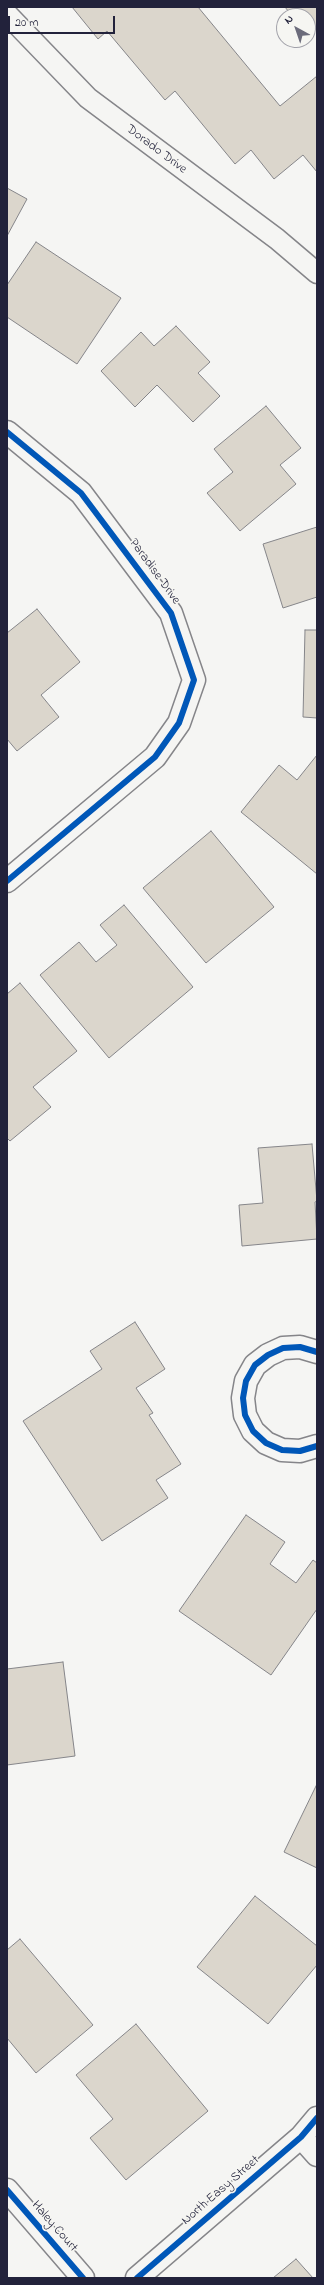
<!DOCTYPE html>
<html>
<head>
<meta charset="utf-8">
<style>
	body { margin:0 }
	#map { position:relative; width:324px; height:2285px; overflow:hidden; background:#f5f5f3; font-family:"Indie Flower",sans-serif }
	canvas { display:block }
	.frame { position:absolute; inset:0; border:8px solid #22223b; pointer-events:none }
	.north { position:absolute; left:276px; top:8px; width:40px; height:40px; box-sizing:border-box; background:#f6f6f2; border:1px solid #a1a1a9; border-radius:50%; rotate:320deg; font-size:11px; font-weight:700; line-height:16px; text-align:center; color:#22223b }
	.north::after { content:''; display:block; margin:auto; width:14px; height:18px; background:#6c6c7b; clip-path:polygon(50% 0,100% 100%,50% 72%,0 100%) }
	.scale { position:absolute; left:8px; top:16px; width:107px; height:18px; box-sizing:border-box; border:2px solid #22223b; border-top:0; padding-left:5px; font-size:12px; line-height:14px; white-space:nowrap; color:#22223b; -webkit-text-stroke:3px #f6f6f2; paint-order:stroke }
</style>
</head>
<body>
<div id="map">
<canvas width="324" height="2285"></canvas>
<div class="frame"></div>
<div class="north">N</div>
<div class="scale">20 m</div>
</div>
<script>
const context = document.querySelector('canvas').getContext('2d');
context.lineJoin = 'round';
function fill(path, color) { context.fillStyle = color; context.fill(path, 'evenodd'); }
const shape = rows => new Path2D(rows.map(r => 'M' + r).join(''));
function stroke(path, color, width, dash) { context.strokeStyle = color; context.lineWidth = width; context.lineCap = dash ? 'butt' : 'round'; context.setLineDash(dash || []); context.stroke(path); }
function drawText(font, color, halo, rows, align = 'center') {
  context.font = font + ' "Indie Flower",sans-serif'; context.lineWidth = 3.5; context.setLineDash([]); context.textBaseline = 'middle'; context.strokeStyle = halo; context.fillStyle = color; for (const [text, x, y, turn = 0] of rows) {
    context.save(); context.translate(x, y); context.rotate((+turn || 0) * Math.PI / 180); context.textAlign = isNaN(turn) ? turn : align; if (halo) context.strokeText(text, 0, 0); context.fillText(text, 0, 0); context.restore();
  }
}
const building = shape([
	[72,7,198,7,280,106,317,76,317,172,303,155,274,179,251,150,235,164,175,91,165,100,107,31,98,39,72,7],
	[285,7,317,7,317,28,308,35,308,16,292,16,285,7],
	[7,188,27,199,7,236,7,188],
	[36,242,121,298,77,364,7,317,7,285,36,242],
	[176,326,210,362,198,373,220,396,193,422,157,385,135,407,101,371,141,332,154,346,176,326],
	[266,406,301,448,280,465,296,484,240,531,207,493,233,472,214,449,266,406],
	[317,527,317,597,283,608,263,544,317,527],
	[37,609,80,662,41,695,59,717,17,751,7,739,7,633,37,609],
	[305,630,317,630,317,718,303,717,305,630],
	[317,755,317,874,241,812,279,765,297,780,317,755],
	[211,831,274,907,206,963,143,888,211,831],
	[124,905,193,987,109,1058,40,975,79,942,96,962,117,945,100,925,124,905],
	[20,983,77,1051,33,1087,51,1107,10,1141,7,1138,7,994,20,983],
	[312,1144,317,1201,315,1202,317,1239,242,1246,239,1205,263,1203,258,1148,312,1144],
	[135,1322,165,1369,136,1388,153,1413,149,1415,181,1464,156,1480,168,1498,102,1541,23,1421,102,1369,90,1351,135,1322],
	[246,1515,285,1542,270,1564,296,1583,313,1560,317,1563,317,1609,271,1675,179,1611,246,1515],
	[63,1662,75,1756,7,1765,7,1669,63,1662],
	[317,1784,317,1868,284,1852,317,1784],
	[255,1896,317,1946,317,1965,268,2024,197,1967,255,1896],
	[20,1939,93,2025,36,2073,7,2038,7,1950,20,1939],
	[136,2024,208,2111,126,2180,90,2138,113,2119,76,2075,136,2024],
	[296,2259,313,2278,273,2278,296,2259]
]);
const lane = shape([
	[7,14,88,98,277,239,317,273]
]);
const street = shape([
	[7,432,81,493,171,613,194,680,179,723,155,757,7,881],
	[317,1352,300,1347,283,1348,268,1355,255,1365,246,1381,243,1398,245,1415,253,1431,266,1443,282,1450,300,1451,317,1446],
	[301,2137,317,2155],
	[7,2190,83,2278],
	[137,2278,301,2137,317,2118]
]);
const cycleway = shape([
	[7,432,81,493,171,613,194,680,179,723,155,757,7,881],
	[317,1352,300,1347,283,1348,268,1355,255,1365,246,1381,243,1398,245,1415,253,1431,266,1443,282,1450,300,1451,317,1446],
	[7,2190,83,2278],
	[137,2278,301,2137,317,2118]
]);
const streetNames = [
	["Dorado Drive",156,150,37],
	["Paradise Drive",154,572,54],
	["North Easy Street",221,2191,-41],
	["Haley Court",54,2227,49]
];
fill(building, '#dbd6cc');
stroke(building, '#858589', 1);
stroke(lane, '#858589', 23);
stroke(street, '#858589', 25);
stroke(lane, '#f5f5f3', 20);
stroke(street, '#f5f5f3', 22);
stroke(cycleway, '#0057b8', 6);
drawText('13px', '#22223b', '#f6f6f2', streetNames);
</script>
</body>
</html>
